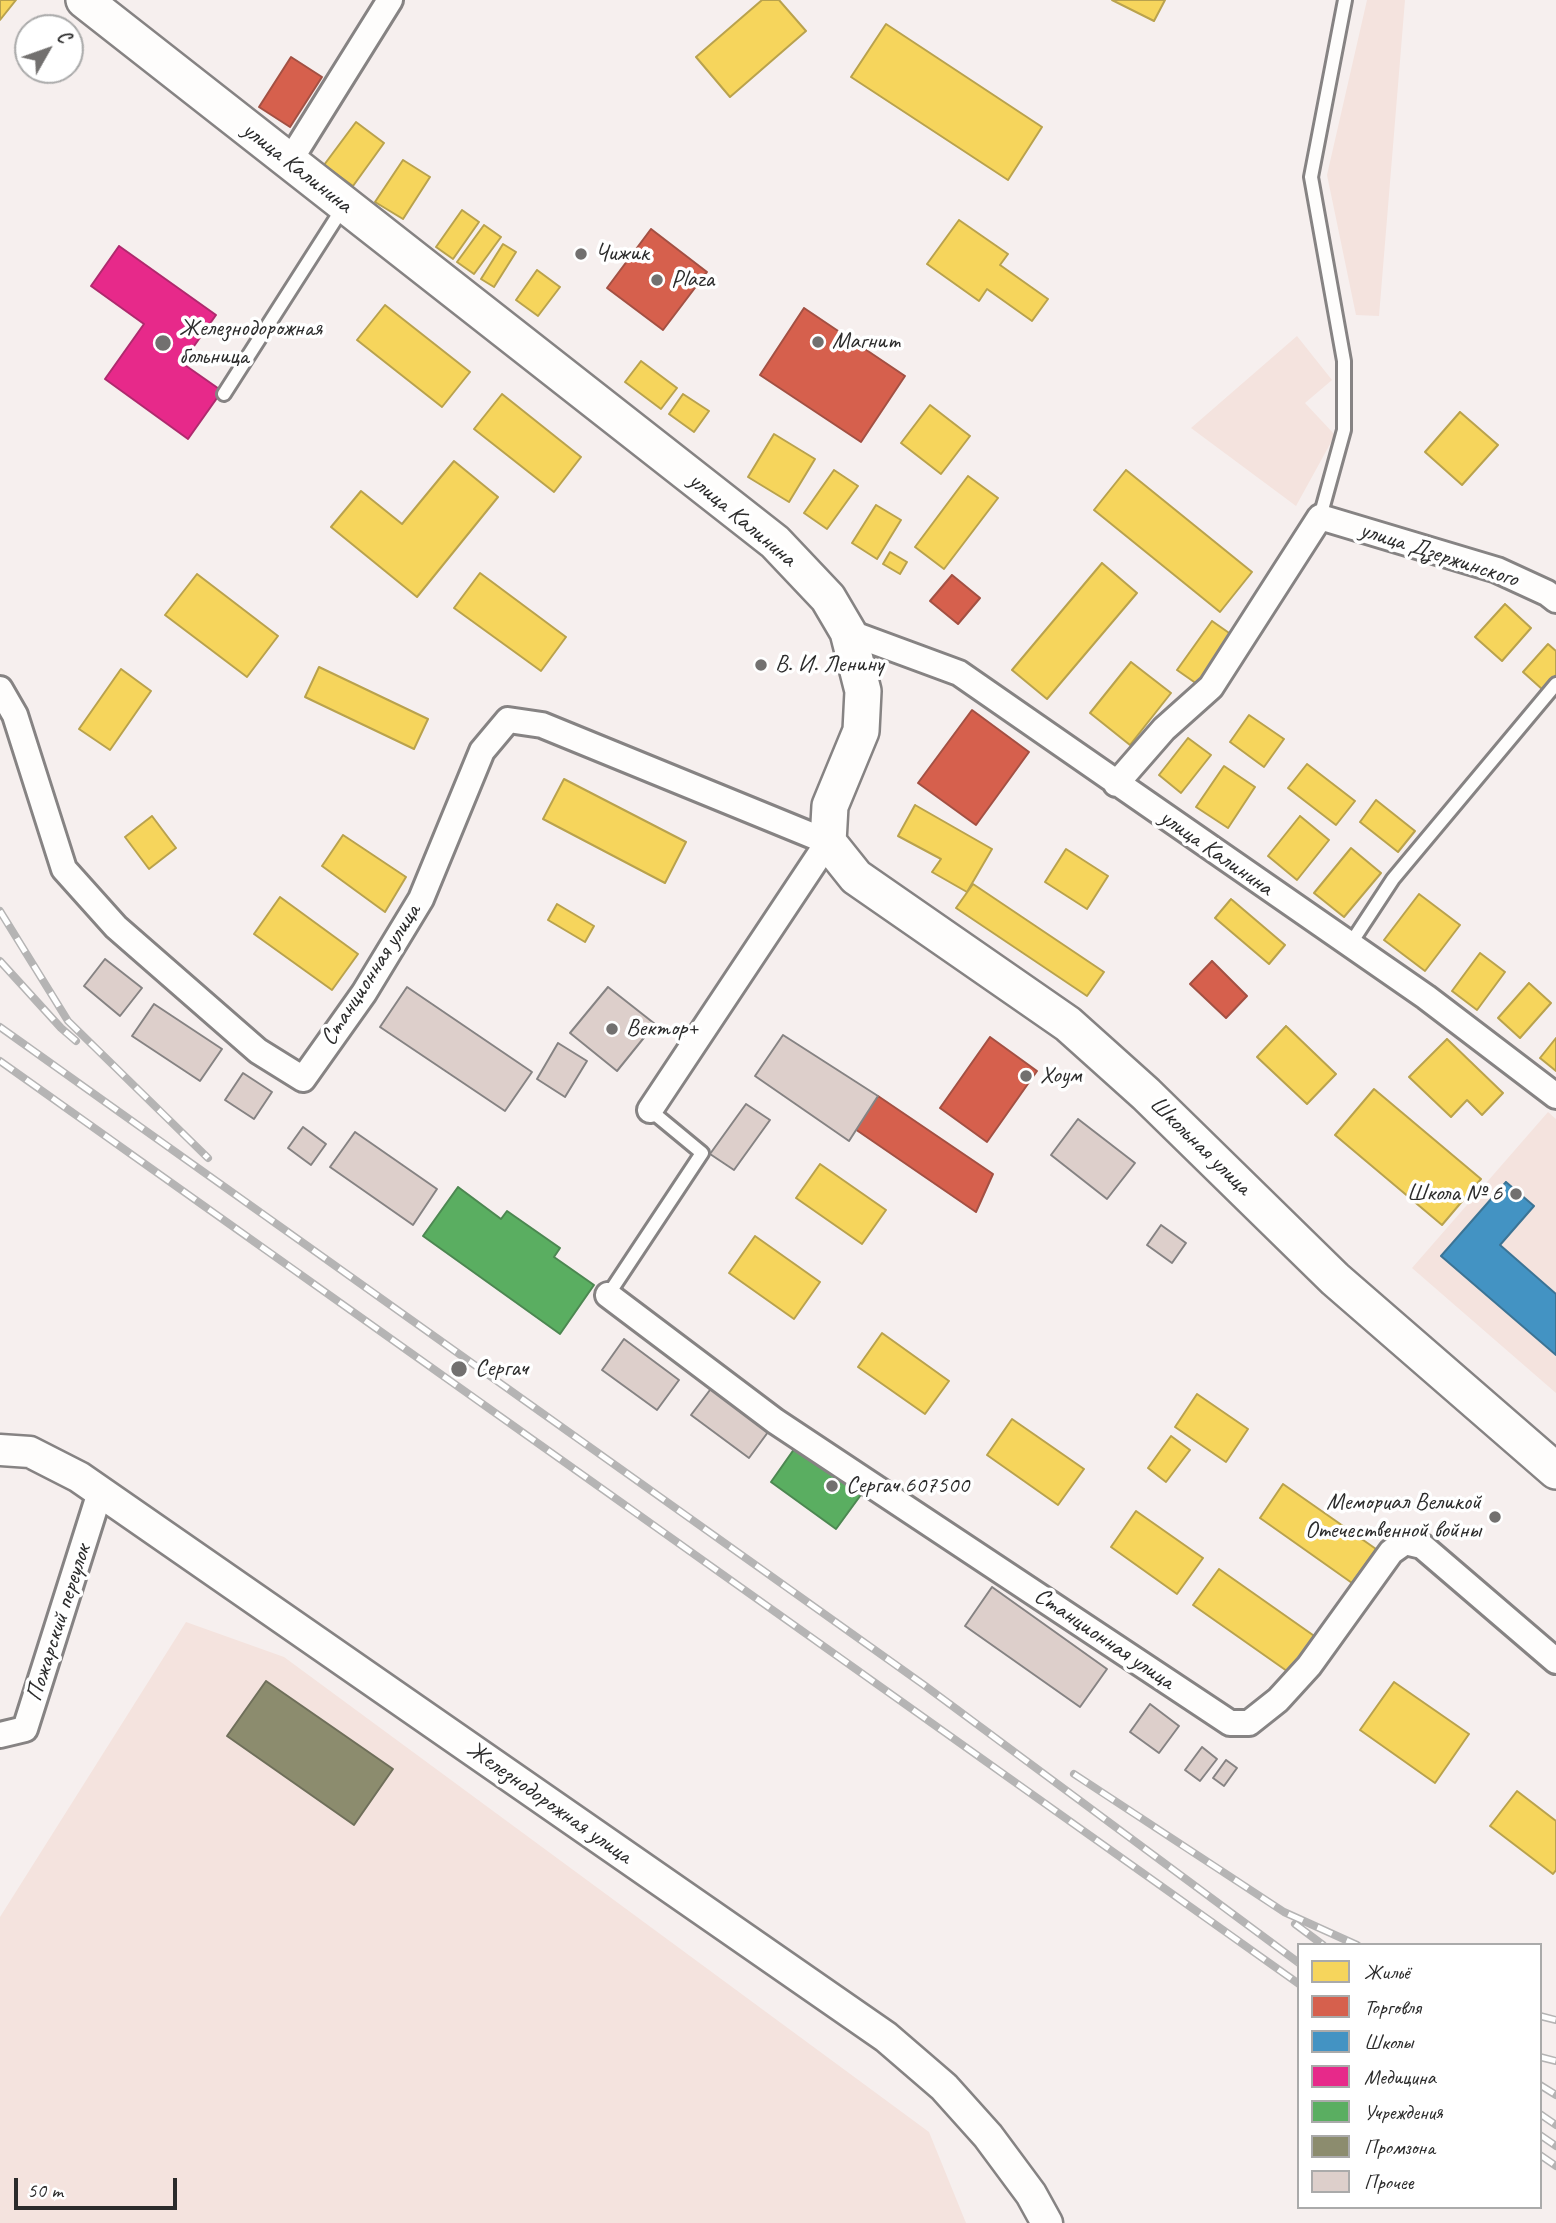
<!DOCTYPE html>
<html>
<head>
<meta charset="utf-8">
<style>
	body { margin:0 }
	#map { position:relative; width:1556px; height:2223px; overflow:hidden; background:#f6efee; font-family:Caveat,sans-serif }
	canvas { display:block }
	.legend { position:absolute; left:1297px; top:1943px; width:245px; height:266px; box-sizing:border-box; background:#fff; border:2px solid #aaa; margin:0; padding:9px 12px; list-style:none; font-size:21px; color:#2b2b2b }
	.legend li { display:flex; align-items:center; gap:14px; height:35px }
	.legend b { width:35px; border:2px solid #aaa }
	.north { position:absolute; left:14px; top:14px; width:70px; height:70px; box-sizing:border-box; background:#fff; border:2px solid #aaa; border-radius:50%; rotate:50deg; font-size:19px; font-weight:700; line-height:28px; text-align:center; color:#2b2b2b }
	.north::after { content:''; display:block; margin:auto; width:24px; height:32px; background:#72706f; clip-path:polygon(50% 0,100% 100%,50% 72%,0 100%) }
	.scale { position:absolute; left:14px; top:2178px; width:163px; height:32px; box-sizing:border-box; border:4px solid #2b2b2b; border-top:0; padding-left:9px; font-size:21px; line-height:24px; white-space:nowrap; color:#2b2b2b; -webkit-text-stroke:5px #fff; paint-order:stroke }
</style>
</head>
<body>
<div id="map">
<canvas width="1556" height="2223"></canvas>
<ul class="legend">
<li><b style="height:19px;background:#f6d55c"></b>Жильё</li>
<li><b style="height:19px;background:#d6604d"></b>Торговля</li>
<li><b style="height:19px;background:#4393c3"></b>Школы</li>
<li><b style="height:19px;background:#e7298a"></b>Медицина</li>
<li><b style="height:19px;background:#5aae61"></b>Учреждения</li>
<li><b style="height:19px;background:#8c8c6e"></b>Промзона</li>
<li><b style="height:19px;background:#ddcfcb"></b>Прочее</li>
</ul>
<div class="north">С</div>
<div class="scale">50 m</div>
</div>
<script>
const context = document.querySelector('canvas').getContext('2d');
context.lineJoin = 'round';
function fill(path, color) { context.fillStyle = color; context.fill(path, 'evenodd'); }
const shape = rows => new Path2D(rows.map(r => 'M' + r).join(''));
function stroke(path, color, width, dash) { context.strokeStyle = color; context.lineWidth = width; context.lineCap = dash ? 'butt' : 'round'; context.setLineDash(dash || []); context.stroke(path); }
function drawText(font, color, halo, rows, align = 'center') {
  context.font = font + ' Caveat,sans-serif'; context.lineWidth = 7; context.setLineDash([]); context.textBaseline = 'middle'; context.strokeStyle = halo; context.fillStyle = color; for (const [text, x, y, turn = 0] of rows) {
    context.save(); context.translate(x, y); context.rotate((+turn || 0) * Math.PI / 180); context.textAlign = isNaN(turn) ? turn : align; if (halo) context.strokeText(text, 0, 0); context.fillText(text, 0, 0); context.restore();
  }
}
const built = shape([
	[1367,0,1405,0,1379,316,1356,315,1327,175],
	[1297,336,1332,380,1305,403,1335,435,1296,506,1191,428],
	[1548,1112,1556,1119,1556,1393,1412,1268],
	[186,1622,284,1657,929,2132,966,2223,0,2223,0,1917]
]);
const homes = shape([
	[0,0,16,0,0,20,0,0],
	[762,0,779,0,806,31,730,97,696,57,762,0],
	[1112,0,1165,0,1154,21,1112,0],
	[886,24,1042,127,1008,180,851,77,886,24],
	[356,122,384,143,353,186,324,165,356,122],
	[403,160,430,177,403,219,375,202,403,160],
	[462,210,479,222,453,259,436,247,462,210],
	[959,220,1008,254,1000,265,1048,299,1032,321,987,289,979,301,927,264,959,220],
	[484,225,501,237,474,274,457,262,484,225],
	[503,244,516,252,494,287,481,279,503,244],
	[537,270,560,287,538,316,516,300,537,270],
	[385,305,470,372,442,407,357,340,385,305],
	[641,361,677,388,661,409,625,382,641,361],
	[502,394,581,457,554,492,474,429,502,394],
	[683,394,709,411,694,432,669,414,683,394],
	[930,405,970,436,941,474,901,443,930,405],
	[1460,412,1498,445,1462,485,1425,452,1460,412],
	[774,434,815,459,789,502,748,477,774,434],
	[454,461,498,497,417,597,331,527,361,491,402,524,454,461],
	[834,470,858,486,827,529,804,513,834,470],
	[1126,470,1252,572,1220,612,1094,510,1126,470],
	[968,476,998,498,944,569,915,547,968,476],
	[876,505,901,520,877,559,852,543,876,505],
	[890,552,907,562,900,574,883,564,890,552],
	[1102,563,1137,593,1047,699,1012,670,1102,563],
	[480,573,566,637,541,671,454,608,480,573],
	[197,574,278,636,247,677,165,615,197,574],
	[1505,604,1531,628,1502,661,1475,637,1505,604],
	[1212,621,1232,635,1197,684,1177,670,1212,621],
	[1548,644,1556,651,1556,675,1543,690,1523,672,1548,644],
	[1131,662,1171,693,1130,745,1090,713,1131,662],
	[319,667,428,719,414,749,305,697,319,667],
	[121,669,151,691,110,750,79,729,121,669],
	[1249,715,1284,739,1264,767,1230,742,1249,715],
	[1188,738,1211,755,1181,793,1159,775,1188,738],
	[1307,764,1355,801,1336,825,1288,788,1307,764],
	[1224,766,1255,787,1228,828,1196,807,1224,766],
	[564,779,686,842,665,883,543,819,564,779],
	[1376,800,1415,831,1398,852,1360,822,1376,800],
	[915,805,992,849,967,892,932,872,941,859,898,836,915,805],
	[152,816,176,848,149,869,125,837,152,816],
	[1300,816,1329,840,1297,880,1268,856,1300,816],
	[343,835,406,877,385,912,322,866,343,835],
	[1351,848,1381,873,1344,917,1314,893,1351,848],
	[1066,849,1108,876,1087,909,1045,882,1066,849],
	[973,884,1104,972,1087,996,956,908,973,884],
	[1419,894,1460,925,1425,971,1384,940,1419,894],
	[280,897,358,954,332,990,254,934,280,897],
	[1231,899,1285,945,1269,964,1215,918,1231,899],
	[557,904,594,926,585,942,548,920,557,904],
	[1480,953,1505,972,1477,1010,1452,991,1480,953],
	[1529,983,1551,1003,1520,1038,1498,1018,1529,983],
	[1286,1026,1336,1074,1307,1104,1257,1057,1286,1026],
	[1556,1038,1556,1071,1540,1058,1556,1038],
	[1447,1039,1503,1093,1482,1115,1467,1100,1451,1117,1409,1077,1447,1039],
	[1374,1089,1481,1179,1442,1225,1335,1135,1374,1089],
	[820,1164,886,1210,862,1244,796,1198,820,1164],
	[755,1236,820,1282,794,1319,729,1273,755,1236],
	[882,1333,949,1381,925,1414,858,1367,882,1333],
	[1197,1394,1248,1429,1226,1462,1175,1427,1197,1394],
	[1012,1419,1084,1469,1058,1505,987,1455,1012,1419],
	[1171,1436,1190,1450,1166,1482,1148,1468,1171,1436],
	[1283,1484,1376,1549,1352,1583,1260,1518,1283,1484],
	[1136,1511,1203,1558,1177,1594,1111,1547,1136,1511],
	[1219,1569,1320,1640,1294,1676,1193,1605,1219,1569],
	[1394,1682,1469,1734,1435,1783,1360,1730,1394,1682],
	[1517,1791,1556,1821,1556,1870,1553,1874,1490,1826,1517,1791]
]);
const shops = shape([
	[291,57,322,77,290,127,259,107,291,57],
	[651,229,707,272,663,330,607,288,651,229],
	[804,308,905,376,861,442,760,375,804,308],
	[952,575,980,598,958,624,930,601,952,575],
	[972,710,1029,752,976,825,918,783,972,710],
	[1212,961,1247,996,1226,1018,1190,984,1212,961],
	[990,1037,1037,1071,987,1142,940,1108,990,1037],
	[878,1096,993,1174,976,1212,855,1129,878,1096]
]);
const schools = shape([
	[1506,1182,1534,1206,1500,1245,1556,1294,1556,1355,1441,1256,1506,1182]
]);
const health = shape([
	[119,246,216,315,182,363,222,391,188,439,105,379,144,324,91,286,119,246]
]);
const public = shape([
	[458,1187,501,1219,507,1211,560,1248,554,1257,594,1285,560,1334,423,1236,458,1187],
	[797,1445,863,1492,836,1529,771,1482,797,1445]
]);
const industry = shape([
	[266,1681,393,1769,354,1825,227,1736,266,1681]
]);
const building = shape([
	[105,959,142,988,120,1016,84,986,105,959],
	[407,987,532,1072,505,1111,380,1027,407,987],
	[608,987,655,1024,617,1071,570,1033,608,987],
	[154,1004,222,1049,200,1081,132,1036,154,1004],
	[783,1035,878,1096,849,1141,755,1076,783,1035],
	[558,1043,587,1061,565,1097,537,1079,558,1043],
	[243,1073,272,1092,254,1119,225,1100,243,1073],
	[746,1104,770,1120,734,1170,710,1154,746,1104],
	[1078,1119,1135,1163,1107,1199,1051,1155,1078,1119],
	[303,1127,326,1144,311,1165,288,1148,303,1127],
	[355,1132,437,1189,413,1225,330,1167,355,1132],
	[1161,1225,1186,1243,1172,1263,1147,1245,1161,1225],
	[624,1339,679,1380,657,1410,602,1370,624,1339],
	[713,1386,771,1428,749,1458,691,1415,713,1386],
	[992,1587,1107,1669,1080,1707,965,1626,992,1587],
	[1150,1704,1179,1726,1159,1753,1130,1732,1150,1704],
	[1202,1747,1217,1759,1200,1781,1185,1770,1202,1747],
	[1226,1760,1237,1768,1224,1786,1213,1778,1226,1760]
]);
const service = shape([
	[224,394,344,206],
	[1320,517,1344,430,1344,361,1311,177,1345,0],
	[1349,946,1393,879,1556,684],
	[608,1295,702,1153,650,1110]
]);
const minor = shape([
	[289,162,390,0],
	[848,632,959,673,1426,997,1556,1096],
	[0,689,15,715,64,869,116,927,258,1051,303,1079,364,993,421,899,482,751,508,720,542,725,828,842,650,1110],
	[1116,784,1164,729,1211,687,1320,517,1497,570,1547,593,1556,600],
	[608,1295,775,1421,1230,1723,1249,1723,1278,1700,1309,1666,1391,1552,1405,1542,1422,1546,1556,1661],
	[0,1735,25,1729,100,1492]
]);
const tertiary = shape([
	[0,1450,30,1452,79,1477,886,2037,944,2087,988,2136,1031,2194,1047,2223]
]);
const secondary = shape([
	[84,0,775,542,828,598,848,632,863,691,861,731,830,806,828,842,856,877,1068,1024,1146,1094,1335,1279,1556,1471]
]);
const rail = shape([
	[0,911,68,1021,208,1158],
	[0,961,61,1028,76,1041],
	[0,1027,924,1685,1299,1963],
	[0,1061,1299,1984],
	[1074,1774,1284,1912,1357,1945],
	[1295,1924,1323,1945],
	[1540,2016,1556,2020],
	[1540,2057,1556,2061],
	[1540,2085,1556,2095],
	[1540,2114,1556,2125],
	[1540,2135,1556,2146],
	[1540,2155,1556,2166]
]);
const markers = [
	[581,254,7,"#72706f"],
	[657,280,7,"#72706f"],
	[818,342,7,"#72706f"],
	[163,343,9,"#72706f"],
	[761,665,7,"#72706f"],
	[612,1029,7,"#72706f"],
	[1026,1076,7,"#72706f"],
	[1516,1194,7,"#72706f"],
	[459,1369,9,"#72706f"],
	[832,1486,7,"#72706f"],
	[1495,1517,7,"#72706f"]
];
const streetNames = [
	["улица Калинина",297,168,38],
	["улица Калинина",742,520,40],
	["улица Дзержинского",1439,555,18],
	["улица Калинина",1216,853,35],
	["Станционная улица",371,975,-57],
	["Школьная улица",1200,1146,44],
	["Пожарский переулок",59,1623,-72],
	["Станционная улица",1104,1639,34],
	["Железнодорожная улица",549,1803,35]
];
const poiNames = [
	["Чижик",595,254],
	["Plaza",671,280],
	["Железнодорожная",179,329],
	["больница",179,357],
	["Магнит",832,342],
	["В. И. Ленину",775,665],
	["Вектор+",626,1029],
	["Хоум",1040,1076],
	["Школа № 6",1502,1194,"right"],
	["Сергач",475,1369],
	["Сергач 607500",846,1486],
	["Мемориал Великой",1481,1503,"right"],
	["Отечественной войны",1481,1531,"right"]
];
fill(built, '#f4e3de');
fill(homes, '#f6d55c');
stroke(homes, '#b9a24d', 2);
fill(shops, '#d6604d');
stroke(shops, '#a35043', 2);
fill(schools, '#4393c3');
stroke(schools, '#3c7495', 2);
fill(health, '#e7298a');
stroke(health, '#af2a6e', 2);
fill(public, '#5aae61');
stroke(public, '#4c8751', 2);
fill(industry, '#8c8c6e');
stroke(industry, '#6f6f5a', 2);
fill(building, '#ddcfcb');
stroke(building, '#868383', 2);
stroke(service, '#868383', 18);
stroke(minor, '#868383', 30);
stroke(tertiary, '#868383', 35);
stroke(secondary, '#868383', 40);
stroke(service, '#fefdfc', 12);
stroke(minor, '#fefdfc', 24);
stroke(tertiary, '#fefdfc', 30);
stroke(secondary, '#fefdfc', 35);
stroke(rail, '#b5b4b4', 8);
stroke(rail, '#fff', 5, [16]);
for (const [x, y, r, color] of markers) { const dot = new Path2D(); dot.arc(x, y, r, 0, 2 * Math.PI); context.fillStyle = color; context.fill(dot); stroke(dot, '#fff', 2.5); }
drawText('24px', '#2b2b2b', '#fff', streetNames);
drawText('24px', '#2b2b2b', '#fff', poiNames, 'left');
</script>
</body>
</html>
